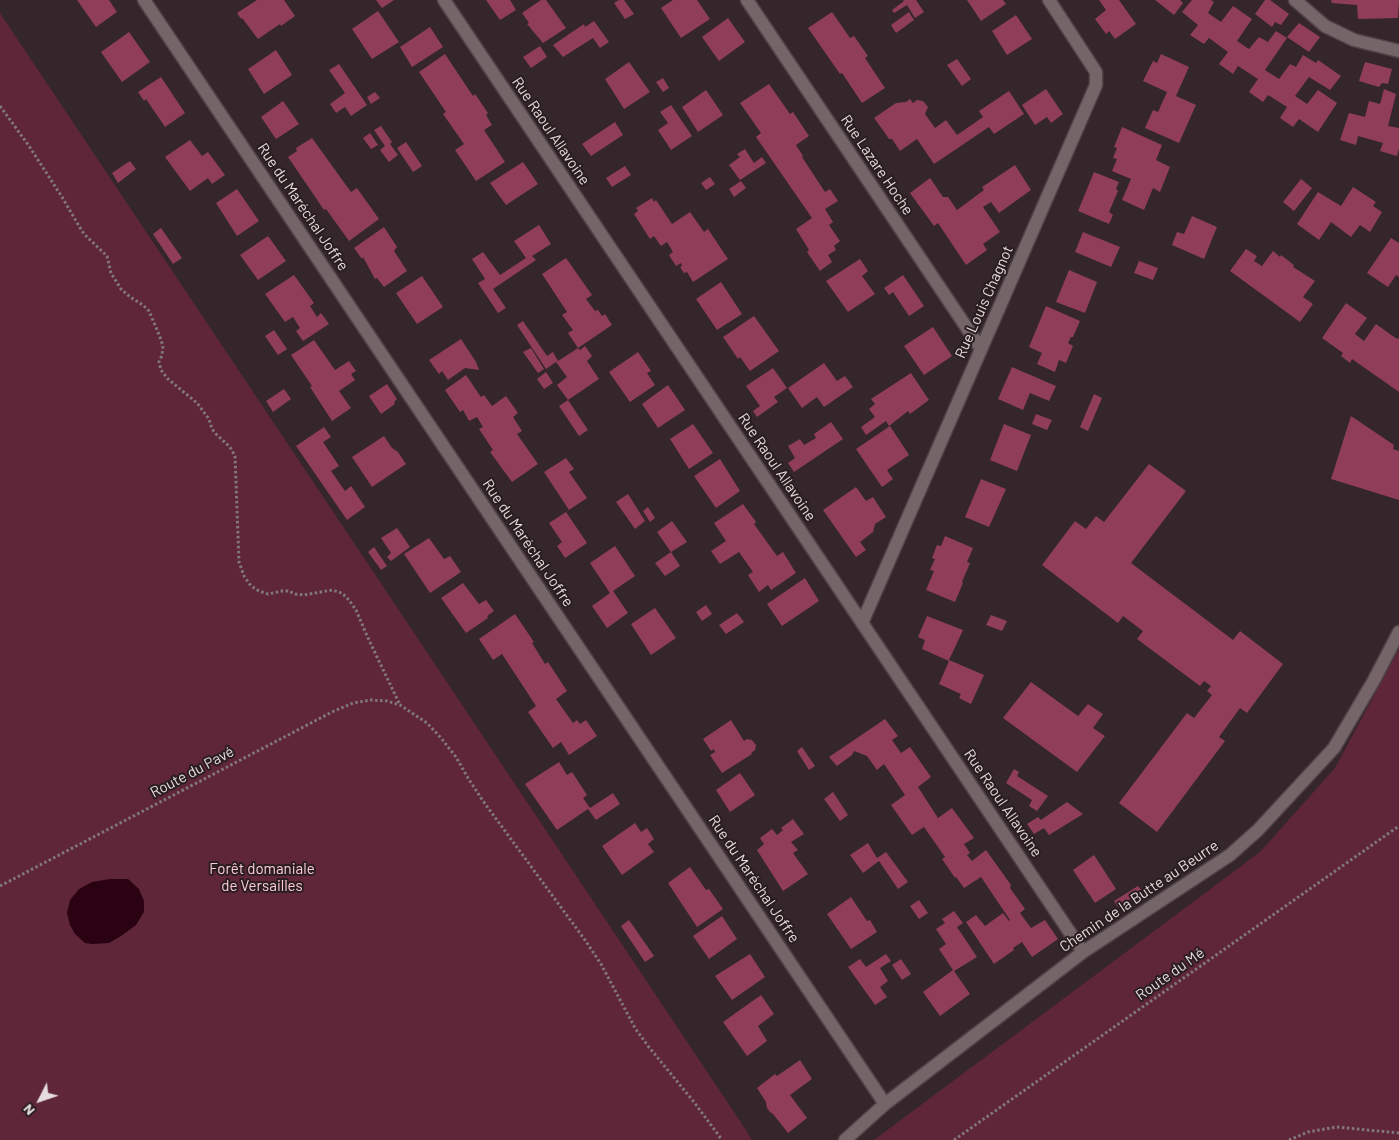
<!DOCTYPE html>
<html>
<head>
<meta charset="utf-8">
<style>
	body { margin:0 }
	#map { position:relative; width:1399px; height:1140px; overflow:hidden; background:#34262a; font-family:Barlow,sans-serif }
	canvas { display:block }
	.north { position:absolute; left:15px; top:1075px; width:50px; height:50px; -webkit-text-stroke:4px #2a1d20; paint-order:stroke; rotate:229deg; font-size:14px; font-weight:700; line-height:20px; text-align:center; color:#e5dcde }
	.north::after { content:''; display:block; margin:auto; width:18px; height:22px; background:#e5dcde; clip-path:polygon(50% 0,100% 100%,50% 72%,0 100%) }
</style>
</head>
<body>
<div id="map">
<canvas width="1399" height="1140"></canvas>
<div class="north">N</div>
</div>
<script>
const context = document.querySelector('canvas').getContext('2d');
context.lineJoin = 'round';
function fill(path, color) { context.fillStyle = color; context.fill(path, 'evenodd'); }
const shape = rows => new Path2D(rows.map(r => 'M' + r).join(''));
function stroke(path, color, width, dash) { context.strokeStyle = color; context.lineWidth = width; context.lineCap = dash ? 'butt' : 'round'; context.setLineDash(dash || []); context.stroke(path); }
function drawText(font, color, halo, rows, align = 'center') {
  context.font = font + ' Barlow,sans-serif'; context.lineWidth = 4; context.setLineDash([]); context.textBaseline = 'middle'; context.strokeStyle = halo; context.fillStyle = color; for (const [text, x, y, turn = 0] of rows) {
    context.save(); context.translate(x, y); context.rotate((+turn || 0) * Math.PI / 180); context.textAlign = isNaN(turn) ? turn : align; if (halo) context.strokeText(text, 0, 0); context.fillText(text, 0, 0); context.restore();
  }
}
const green = shape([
	[0,13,740,1121,752,1140,0,1140],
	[1399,649,1399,1140,874,1140,1260,852,1335,768]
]);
const water = shape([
	[110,879,128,879,139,889,144,901,144,912,136,925,121,936,109,943,92,944,85,943,75,934,70,925,67,913,70,900,79,889,92,882]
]);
const building = shape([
	[77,0,109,0,117,12,96,27],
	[257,0,284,0,295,16,281,26,280,24,258,39,242,18,241,19,237,13],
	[376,0,394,0,382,8],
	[486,0,510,0,516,10,500,20],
	[541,0,546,0,566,28,543,43,527,24,529,23,522,13],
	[619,0,624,0,634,14,625,19,614,3],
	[673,0,697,0,710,19,681,38,661,8],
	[903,0,916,0,924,12,915,18,907,5,894,13,892,10,904,1],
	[967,0,1003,0,1006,4,981,21],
	[1099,0,1119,0,1136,24,1115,39,1109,31,1106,34,1095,19,1106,10],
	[1155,0,1180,0,1183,3,1174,15],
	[1192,0,1211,0,1214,2,1208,13,1221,22,1233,6,1252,19,1237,41,1249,49,1259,37,1268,42,1276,31,1287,38,1265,70,1279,79,1290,64,1296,67,1303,55,1316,63,1318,60,1341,76,1330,90,1309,77,1295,96,1307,104,1318,90,1337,103,1318,132,1299,119,1293,127,1280,118,1287,107,1268,95,1263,102,1249,92,1258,79,1238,66,1233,74,1219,64,1228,52,1209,38,1204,44,1190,35,1198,25,1182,12],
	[1265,0,1270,0,1289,14,1281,25,1275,22,1272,27,1255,14],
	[1331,0,1399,0,1398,18,1358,19,1357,5,1332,3],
	[378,11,399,42,372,59,352,29],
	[832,12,850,38,854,36,868,56,865,58,885,88,862,103,842,73,840,74,808,28],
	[909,12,914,20,896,33,891,25],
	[1016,15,1032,39,1007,55,992,31],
	[728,18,745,42,719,61,702,37],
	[594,21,609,42,600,48,593,38,563,57,553,45,584,24,585,27],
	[1299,23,1320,37,1309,52,1287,37],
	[430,27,443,47,412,67,400,47],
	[129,32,150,62,122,82,101,52],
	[540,46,547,57,531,68,523,57],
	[276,50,292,75,264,94,248,69],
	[445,54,473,96,475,94,488,113,486,115,492,125,484,130,505,162,476,181,455,150,464,144,443,114,446,112,419,72],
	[1161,54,1189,67,1176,96,1196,105,1179,143,1145,128,1153,110,1158,112,1167,92,1143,81,1153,61,1157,63],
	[957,59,971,79,962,86,947,65],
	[629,62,650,92,624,109,605,79],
	[1365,62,1392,69,1388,84,1382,83,1379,87,1359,81],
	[339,64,367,105,351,116,345,107,336,113,330,104,345,93,329,70],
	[161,77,185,113,165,127,146,99,144,101,138,92],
	[663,78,669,88,663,92,656,82],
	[769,84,790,114,793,112,809,136,796,145,803,156,802,157,825,192,830,189,838,201,825,209,833,222,829,225,840,241,834,246,836,250,828,255,832,262,820,271,807,252,809,250,796,229,812,218,756,137,761,133,740,103],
	[1046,89,1063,114,1051,123,1047,117,1035,125,1022,105],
	[1384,89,1396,94,1388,126,1399,128,1399,148,1397,156,1380,151,1383,143,1358,136,1356,145,1340,140,1349,113,1365,117,1369,101,1380,104],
	[706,90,723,115,698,132,682,107],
	[1009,91,1024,114,994,134,989,127,934,164,917,139,900,151,892,139,889,139,885,133,874,118,896,103,906,102,910,99,913,103,917,100,923,101,928,107,925,114,935,128,946,120,957,135,983,117,979,111],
	[375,92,380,98,371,104,367,97],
	[283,101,299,124,276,139,261,117],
	[671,105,692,136,671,150,658,130,668,123,660,112],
	[615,122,623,135,591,156,582,144],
	[381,126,392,142,390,144,398,155,389,162,380,150,385,146,374,130],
	[1122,127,1162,145,1156,160,1170,167,1160,192,1153,188,1144,210,1122,200,1131,179,1112,171,1117,159,1113,158,1117,148,1114,147],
	[370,133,378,145,371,149,363,138],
	[312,138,351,192,357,188,379,219,349,241,326,209,324,210,288,157,297,151,296,148],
	[190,140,202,156,208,152,225,175,212,184,208,178,190,191,165,157],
	[406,142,422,166,413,172,397,148],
	[745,149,754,163,762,157,766,163,740,180,729,165,740,157,737,154],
	[130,161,136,169,118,183,112,173],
	[523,162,538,184,506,205,490,183],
	[1015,165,1031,190,999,213,991,202,983,207,1000,232,983,244,987,250,966,265,938,223,934,226,910,193,930,178,943,197,948,197,957,210,984,190,982,187],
	[625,166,631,175,612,187,606,178],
	[1094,172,1119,182,1116,189,1118,191,1109,212,1113,215,1109,224,1078,211],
	[710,177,715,184,706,190,701,183],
	[1301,179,1312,188,1294,211,1283,202],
	[741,181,746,188,734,197,729,189],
	[1353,187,1376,202,1373,206,1382,212,1370,232,1360,225,1351,237,1331,222,1319,240,1297,224,1318,192,1341,206],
	[237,189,259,221,237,236,216,203],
	[652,198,654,202,656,200,672,224,690,212,704,232,708,229,728,259,693,282,687,272,684,273,680,267,682,266,681,263,676,266,669,255,673,252,667,242,661,246,654,236,650,239,634,214,638,211,636,208],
	[1192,216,1217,227,1204,259,1172,245,1177,232,1184,234],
	[539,225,551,244,532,256,536,260,493,289,506,308,498,313,478,283,485,279,472,259,483,252,500,275,526,258,514,241],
	[384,227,397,247,394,251,407,271,384,287,377,278,375,279,363,257,362,259,354,248],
	[161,228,182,258,173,264,153,234],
	[1083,232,1120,247,1111,267,1075,252],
	[268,236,286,261,258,280,240,255],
	[1391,238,1399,243,1399,277,1396,275,1388,287,1367,273],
	[1246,249,1257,256,1254,261,1262,266,1273,251,1280,257,1281,255,1294,265,1293,267,1315,281,1303,297,1313,304,1300,322,1230,271],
	[566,258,592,295,586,299,595,311,598,310,602,316,605,314,612,325,578,348,568,333,573,330,562,315,567,312,542,274],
	[860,259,868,271,862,276,875,294,848,312,826,281],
	[1139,261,1158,268,1153,280,1134,273],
	[1069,270,1097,282,1085,313,1056,302],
	[294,275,314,303,310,306,317,317,321,313,329,324,303,341,296,331,300,328,293,317,285,322,265,294],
	[903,275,924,306,909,316,893,292,889,295,884,288],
	[422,276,443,307,417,324,396,293],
	[721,282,742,314,717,330,696,299],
	[1346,303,1367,318,1355,334,1364,341,1376,324,1397,339,1397,338,1399,339,1399,392,1352,359,1350,363,1341,356,1343,353,1322,338],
	[1046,306,1080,321,1073,337,1071,337,1068,343,1073,346,1066,363,1059,360,1055,372,1037,364,1042,353,1029,347],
	[754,316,779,351,750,371,740,357,738,359,723,337],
	[523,321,547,356,553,352,558,361,578,348,580,350,585,346,592,356,587,361,599,379,568,400,557,385,567,377,556,362,546,369,517,325],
	[933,327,952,356,924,375,904,346],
	[274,330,287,349,278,355,265,336],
	[461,339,476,362,479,370,465,368,448,380,442,371,439,374,429,360],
	[314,340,335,370,349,361,356,371,351,374,355,380,339,391,351,408,332,421,310,387,312,386,291,355],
	[531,348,544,369,538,373,523,352],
	[638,352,651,371,647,373,655,385,630,402,609,372],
	[824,363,837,381,845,376,853,387,824,407,817,397,802,408,788,388],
	[1012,367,1056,386,1049,401,1030,393,1023,410,998,399],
	[773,368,787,388,774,397,778,402,757,417,753,411,760,406,746,386],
	[546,372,553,383,544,389,537,379],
	[911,373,929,400,910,414,908,411,889,426,886,421,866,435,861,427,875,417,869,409,875,404,871,399],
	[466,375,481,397,484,395,492,406,506,396,518,413,513,417,522,431,517,434,538,464,512,482,490,452,493,450,479,429,483,427,477,417,469,421,463,410,460,412,445,390],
	[387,384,397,399,394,402,395,404,381,414,369,396],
	[668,385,685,410,658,428,642,404],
	[284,389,291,399,273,412,266,401],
	[1094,394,1102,398,1088,431,1080,427],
	[568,400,588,430,579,436,559,406],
	[1036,414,1052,420,1047,430,1032,424],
	[1351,416,1394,445,1393,449,1399,451,1399,500,1331,479],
	[831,422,843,439,794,472,788,463,795,458,788,446,800,439,804,445,816,438,814,434],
	[693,424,713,453,689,469,670,439],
	[1004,424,1031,435,1017,471,990,460],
	[890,426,909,455,887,470,893,479,882,487,856,449],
	[324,427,331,437,323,442,339,466,331,471,345,491,351,486,365,507,347,520,296,446],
	[384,436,392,448,398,452,406,464,372,487,352,457],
	[566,458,574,469,569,472,587,498,569,510,544,472],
	[720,459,740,491,716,508,694,476],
	[1149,464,1186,491,1131,563,1233,640,1240,631,1283,664,1247,713,1240,708,1219,737,1225,741,1157,832,1119,803,1187,713,1194,718,1212,695,1207,691,1211,686,1204,681,1200,686,1137,639,1143,631,1123,616,1118,623,1042,565,1075,521,1086,529,1096,516,1104,522],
	[981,479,1006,489,989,527,965,517],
	[856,487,866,501,873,497,886,517,875,524,873,532,860,542,866,550,856,557,823,510],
	[628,494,645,521,635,529,616,502],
	[743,504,756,522,754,524,777,556,783,552,796,573,771,590,768,585,759,592,748,575,753,572,739,552,720,564,711,551,726,541,714,523],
	[648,507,655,518,650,522,643,511],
	[566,512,587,543,565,558,557,546,562,542,549,523],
	[672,521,687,542,671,552,680,566,665,576,655,563,671,552,657,532],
	[397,528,410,547,391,561,387,557,391,553,381,538],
	[945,536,973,548,967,562,970,563,962,582,963,583,955,602,926,590,934,571,930,570,935,559,932,558,937,545,941,546],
	[429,538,444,559,450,556,461,572,430,593,404,554],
	[615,546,635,576,613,591,628,613,607,628,592,606,610,593,590,563],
	[374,547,387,566,381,570,368,552],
	[805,578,819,601,782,626,767,604],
	[463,583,479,604,486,600,494,611,487,616,488,618,466,633,441,598],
	[706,605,712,614,702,621,696,612],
	[655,608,676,638,651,655,631,624],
	[737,613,744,622,726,634,719,625],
	[515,614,534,642,532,643,545,664,548,662,567,691,556,699,573,723,577,720,580,724,586,720,597,736,569,755,561,742,553,748,528,712,536,706,502,654,493,660,479,639],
	[991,615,1007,621,1002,631,986,625],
	[927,616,963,630,949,660,984,675,971,704,959,698,961,694,939,684,949,661,922,649,925,640,918,637],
	[1031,682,1078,716,1088,704,1103,714,1093,728,1105,736,1077,772,1003,718],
	[885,719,898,736,892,740,901,753,910,747,931,777,918,787,938,818,952,808,974,838,964,844,970,853,967,855,972,861,986,850,1011,885,1010,888,1025,909,1020,913,1031,928,1045,920,1058,939,1032,957,1022,942,1013,948,1014,950,994,964,966,922,976,915,985,926,1003,913,1009,921,1010,920,981,877,964,888,956,877,955,878,942,859,945,857,924,827,912,835,891,805,905,795,884,764,877,770,867,756,854,751,852,755,837,766,829,757],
	[731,720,744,741,747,739,752,740,756,745,755,750,751,753,752,754,722,773,710,755,715,752,714,749,711,751,703,739],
	[802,747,815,766,809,770,797,751],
	[559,762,567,775,572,772,587,795,583,798,590,808,613,793,620,804,596,820,588,809,557,830,525,784],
	[1014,769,1019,772,1017,776,1048,796,1037,811,1029,806,1032,800,1006,783],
	[740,773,755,795,730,812,716,790],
	[833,792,848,815,840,821,824,799],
	[1067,802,1083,814,1049,835,1044,828,1034,834,1027,824,1038,817,1041,820],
	[793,819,804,834,791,842,798,850,793,853,808,874,783,891,757,850,764,844,760,838,772,829,777,835,783,830,781,828],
	[635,823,641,832,647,828,654,839,648,844,654,852,622,875,602,846],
	[868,843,877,858,886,852,908,882,898,889,879,861,863,873,850,855],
	[1094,855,1116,889,1095,903,1073,870],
	[690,867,706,890,709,889,723,909,697,927,668,883],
	[1138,886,1142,891,1118,907,1114,901],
	[851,897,867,921,870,920,877,932,851,949,827,914],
	[919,900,928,913,919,919,910,906],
	[954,911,963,923,957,927,977,957,954,971,970,994,940,1016,923,992,953,970,939,949,946,944,936,929,945,923,942,919],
	[722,916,737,939,709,959,693,936],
	[629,920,654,956,645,962,621,926],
	[750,954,765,977,732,1000,715,976],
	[886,954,891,961,880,968,888,981,880,987,887,997,875,1005,848,967,860,959,866,967],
	[901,959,911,974,902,980,892,965],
	[761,995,774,1014,758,1026,767,1041,747,1056,723,1022],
	[800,1060,812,1079,790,1095,807,1118,788,1133,773,1114,770,1112,767,1108,766,1102,757,1088,775,1074,777,1076]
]);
const path = shape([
	[0,106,29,146,62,197,79,226,84,234,107,256,111,273,121,289,130,297,143,305,149,311,160,337,163,346,162,355,159,362,161,370,168,379,197,403,209,419,212,429,217,435,230,447,235,456,239,562,244,576,251,586,259,591,268,594,282,591,288,591,295,594,304,595,332,590,342,593,349,600,356,610,368,638,400,705],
	[0,886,332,712,353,703,371,700,387,701,400,705,427,723,441,738,456,757,468,778,483,801,585,940,601,964,635,1028,648,1046,694,1102,722,1140],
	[954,1140,1399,826],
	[1289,1140,1308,1132,1336,1127,1399,1133]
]);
const minor = shape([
	[144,0,885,1104],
	[444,0,1083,952],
	[747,0,981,349],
	[1295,0,1325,26,1354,40,1399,51],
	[862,623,1096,85,1096,72,1049,0],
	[845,1140,885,1104,1083,952,1230,855,1258,830,1334,748,1374,680,1399,632]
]);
const streetNames = [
	["Rue Raoul Allavoine",551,131,56],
	["Rue Lazare Hoche",877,165,56],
	["Rue du Maréchal Joffre",303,207,56],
	["Rue Louis Chagnot",984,302,-66],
	["Rue Raoul Allavoine",777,467,56],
	["Rue du Maréchal Joffre",528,543,56],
	["Route du Pavé",192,772,-28],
	["Rue Raoul Allavoine",1003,803,56],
	["Rue du Maréchal Joffre",754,879,56],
	["Chemin de la Butte au Beurre",1139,896,-34],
	["Route du Mé",1170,974,-35]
];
const parkNames = [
	["Forêt domaniale",262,869],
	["de Versailles",262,886]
];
fill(green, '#5f2639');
fill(water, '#2a0212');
fill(building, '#903d5a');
stroke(minor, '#504448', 15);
stroke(path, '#82777a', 3, [2.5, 2.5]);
stroke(minor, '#756569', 12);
drawText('15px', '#e5dcde', '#2a1d20', streetNames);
drawText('15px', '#feccd9', '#2a1d20', parkNames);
</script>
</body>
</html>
